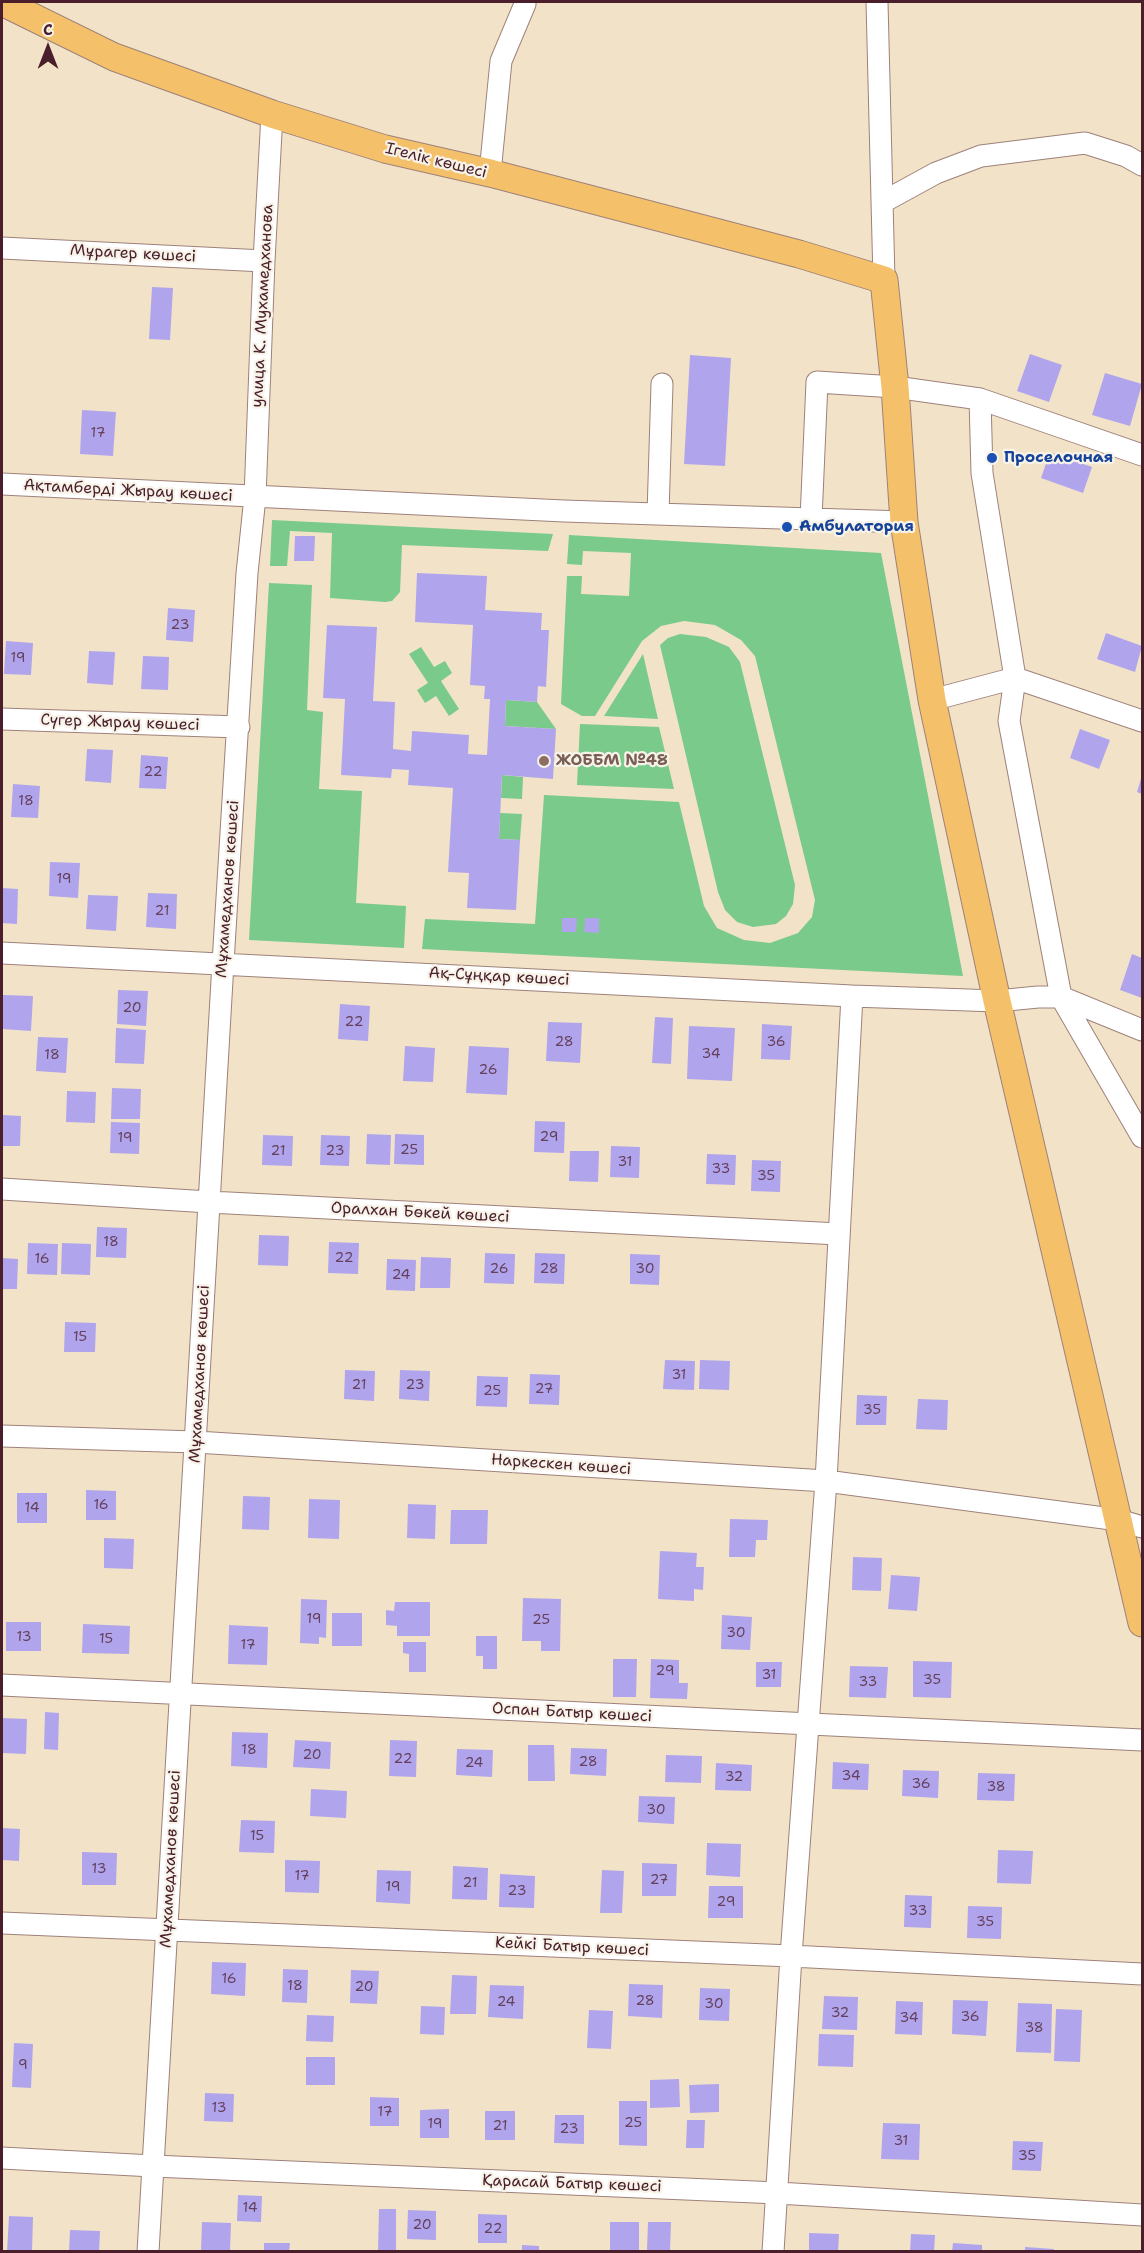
<!DOCTYPE html>
<html>
<head>
<meta charset="utf-8">
<style>
	body { margin:0 }
	#map { position:relative; width:1144px; height:2253px; overflow:hidden; background:#f2e3c8; font-family:"Shantell Sans",sans-serif }
	canvas { display:block }
	.frame { position:absolute; inset:0; border:3px solid #4a1f2b; pointer-events:none }
	.north { position:absolute; left:18px; top:18px; width:60px; height:60px; -webkit-text-stroke:4px #f7f3e8; paint-order:stroke; rotate:0deg; font-size:16px; font-weight:700; line-height:24px; text-align:center; color:#4a1f2b }
	.north::after { content:''; display:block; margin:auto; width:21px; height:27px; background:#4a1f2b; clip-path:polygon(50% 0,100% 100%,50% 72%,0 100%) }
</style>
</head>
<body>
<div id="map">
<canvas width="1144" height="2253"></canvas>
<div class="frame"></div>
<div class="north">С</div>
</div>
<script>
const context = document.querySelector('canvas').getContext('2d');
context.lineJoin = 'round';
function fill(path, color) { context.fillStyle = color; context.fill(path, 'evenodd'); }
const shape = rows => new Path2D(rows.map(r => 'M' + r).join(''));
function stroke(path, color, width, dash) { context.strokeStyle = color; context.lineWidth = width; context.lineCap = dash ? 'butt' : 'round'; context.setLineDash(dash || []); context.stroke(path); }
function drawText(font, color, halo, rows, align = 'center') {
  context.font = font + ' "Shantell Sans",sans-serif'; context.lineWidth = 4.5; context.setLineDash([]); context.textBaseline = 'middle'; context.strokeStyle = halo; context.fillStyle = color; for (const [text, x, y, turn = 0] of rows) {
    context.save(); context.translate(x, y); context.rotate((+turn || 0) * Math.PI / 180); context.textAlign = isNaN(turn) ? turn : align; if (halo) context.strokeText(text, 0, 0); context.fillText(text, 0, 0); context.restore();
  }
}
const green = shape([
	[272,520,553,534,548,551,402,545,400,592,392,601,385,602,330,598,332,533,290,531,287,566,270,566],
	[569,535,881,553,963,976,422,949,425,919,535,924,544,795,679,802,704,906,717,928,744,940,770,943,798,933,812,917,815,900,755,656,741,640,715,625,684,621,661,626,642,641,595,716,582,716,561,704,567,576,582,576,581,594,629,596,631,553,583,551,582,565,567,564],
	[269,583,312,585,307,710,323,712,319,789,362,791,356,903,406,906,404,948,249,940],
	[680,634,706,637,729,647,740,662,795,885,793,904,786,916,776,924,753,927,737,922,725,910,718,892,660,645,668,638],
	[421,647,434,667,445,661,452,673,441,681,459,709,449,716,436,696,425,703,417,690,428,683,409,654],
	[643,654,658,719,604,716],
	[506,700,537,702,556,729,505,726],
	[580,724,659,727,674,789,577,785],
	[502,775,523,777,522,799,501,798],
	[500,813,522,814,520,840,499,839]
]);
const building = shape([
	[152,287,173,288,170,340,149,339],
	[1030,354,1062,365,1049,402,1017,391],
	[690,355,731,358,725,466,684,464],
	[1105,373,1142,384,1130,426,1092,415],
	[82,410,116,412,113,456,80,454],
	[1050,452,1092,467,1083,493,1041,478],
	[295,536,315,536,314,561,294,561],
	[417,573,487,576,485,610,542,613,541,630,549,630,546,687,538,686,537,702,506,700,505,726,556,729,553,779,502,775,499,839,520,840,516,910,467,908,469,873,448,872,453,788,408,785,409,770,392,769,391,778,341,775,345,699,323,698,327,625,377,627,373,701,395,702,393,749,411,751,412,731,469,735,468,754,487,755,490,699,484,699,485,686,470,685,473,625,415,622],
	[168,608,195,610,193,642,166,640],
	[1106,633,1142,646,1135,672,1097,659],
	[6,641,33,643,31,675,4,674],
	[89,651,115,652,113,685,87,683],
	[143,656,169,657,168,690,141,689],
	[1080,729,1110,740,1099,769,1070,758],
	[87,749,113,750,111,783,85,781],
	[141,755,168,757,166,789,139,788],
	[1142,775,1142,794,1137,792],
	[13,784,40,786,38,818,11,817],
	[50,862,80,863,78,898,49,896],
	[2,888,18,889,17,924,2,923],
	[148,893,177,894,176,929,146,927],
	[88,895,118,896,116,931,86,929],
	[562,918,577,918,576,932,562,932],
	[585,918,599,918,599,933,584,932],
	[1132,954,1142,958,1142,998,1120,990],
	[118,990,148,991,146,1026,117,1024],
	[3,995,33,996,31,1031,2,1029],
	[340,1004,370,1006,368,1041,338,1039],
	[655,1017,673,1018,671,1064,652,1063],
	[548,1022,582,1023,580,1063,546,1061],
	[762,1024,792,1026,790,1060,761,1059],
	[689,1026,735,1028,732,1081,687,1079],
	[116,1028,146,1030,144,1064,115,1063],
	[38,1037,68,1038,66,1073,36,1071],
	[405,1046,435,1048,433,1082,403,1081],
	[469,1046,509,1048,507,1095,466,1093],
	[112,1088,141,1089,140,1119,111,1119],
	[67,1091,96,1092,95,1123,66,1122],
	[2,1115,21,1116,20,1146,2,1146],
	[535,1121,565,1122,564,1153,534,1152],
	[111,1122,140,1123,139,1154,110,1153],
	[367,1134,391,1135,390,1165,366,1164],
	[395,1134,424,1135,424,1165,394,1164],
	[263,1135,293,1136,292,1166,262,1165],
	[321,1135,350,1136,349,1166,320,1165],
	[611,1146,640,1147,639,1178,610,1177],
	[570,1151,599,1151,598,1182,569,1181],
	[707,1154,736,1155,735,1185,706,1184],
	[752,1160,781,1161,780,1192,751,1191],
	[97,1227,127,1228,126,1258,96,1257],
	[259,1235,289,1236,288,1266,258,1265],
	[329,1242,359,1243,358,1274,328,1273],
	[28,1243,58,1244,57,1275,27,1274],
	[62,1243,91,1244,90,1275,61,1274],
	[485,1253,515,1254,514,1284,484,1283],
	[535,1253,565,1254,564,1284,534,1283],
	[630,1254,660,1255,659,1285,630,1284],
	[421,1257,451,1258,450,1288,420,1288],
	[2,1258,18,1259,17,1289,2,1289],
	[387,1259,416,1260,415,1291,386,1290],
	[65,1322,96,1323,95,1352,64,1352],
	[665,1360,695,1361,694,1390,663,1389],
	[700,1360,730,1361,729,1390,699,1389],
	[345,1370,375,1371,374,1401,344,1399],
	[400,1370,430,1371,429,1401,399,1399],
	[530,1374,560,1375,559,1405,529,1404],
	[477,1376,508,1377,507,1407,476,1406],
	[857,1395,887,1396,886,1425,856,1425],
	[918,1399,948,1400,947,1430,916,1429],
	[86,1490,116,1491,116,1520,86,1520],
	[17,1493,47,1493,47,1523,17,1523],
	[243,1496,270,1497,269,1530,242,1529],
	[309,1499,340,1500,339,1539,308,1538],
	[408,1504,436,1505,435,1539,407,1538],
	[451,1510,488,1510,487,1544,450,1544],
	[730,1519,768,1520,767,1540,756,1540,755,1557,729,1557],
	[104,1538,134,1539,133,1569,104,1568],
	[660,1551,697,1553,696,1567,704,1567,703,1590,694,1589,694,1601,658,1599],
	[853,1557,882,1558,881,1591,852,1590],
	[891,1575,920,1577,917,1611,888,1609],
	[523,1598,561,1599,560,1651,541,1651,541,1641,522,1641],
	[301,1599,327,1600,326,1638,319,1637,319,1644,300,1643],
	[395,1602,430,1602,430,1636,397,1636,397,1626,386,1625,386,1610,394,1611],
	[332,1613,362,1613,362,1646,332,1646],
	[722,1615,752,1617,750,1650,721,1649],
	[6,1622,41,1622,41,1651,6,1651],
	[83,1624,130,1626,129,1654,82,1653],
	[229,1625,268,1627,267,1665,228,1664],
	[476,1636,497,1636,497,1669,483,1669,483,1656,476,1656],
	[403,1642,426,1642,426,1672,409,1672,409,1654,403,1653],
	[613,1659,637,1659,636,1697,613,1697],
	[651,1659,679,1660,679,1683,688,1683,687,1699,650,1698],
	[913,1661,952,1662,951,1698,913,1697],
	[756,1662,782,1662,781,1687,756,1687],
	[850,1666,888,1667,886,1698,849,1697],
	[45,1712,59,1713,58,1750,44,1749],
	[2,1718,27,1719,26,1754,2,1753],
	[232,1732,268,1733,267,1768,231,1766],
	[295,1740,331,1742,330,1769,293,1767],
	[390,1740,417,1741,416,1777,389,1776],
	[528,1745,554,1745,555,1781,528,1781],
	[571,1748,607,1749,606,1776,570,1774],
	[457,1749,493,1750,492,1777,456,1775],
	[666,1755,702,1756,701,1783,665,1782],
	[833,1762,869,1764,868,1790,832,1789],
	[716,1763,752,1765,751,1791,715,1790],
	[903,1770,939,1771,938,1798,902,1796],
	[978,1773,1015,1774,1014,1801,977,1800],
	[311,1789,347,1791,346,1818,310,1816],
	[639,1796,675,1797,674,1824,638,1822],
	[241,1820,275,1821,274,1853,239,1852],
	[2,1828,20,1829,19,1861,2,1860],
	[707,1843,741,1844,740,1877,706,1875],
	[998,1850,1033,1851,1031,1884,997,1883],
	[82,1852,117,1853,116,1885,82,1885],
	[285,1860,320,1861,319,1893,285,1892],
	[642,1863,677,1864,676,1896,642,1896],
	[453,1866,488,1868,487,1900,452,1899],
	[377,1870,411,1871,410,1904,376,1902],
	[602,1870,624,1871,622,1913,600,1913],
	[500,1874,535,1876,534,1908,499,1907],
	[709,1886,743,1886,743,1918,708,1918],
	[905,1895,932,1896,931,1928,904,1927],
	[968,1906,1002,1907,1001,1939,967,1938],
	[212,1962,246,1963,245,1996,211,1994],
	[283,1969,308,1970,307,2003,282,2002],
	[351,1970,379,1971,377,2004,350,2003],
	[452,1975,477,1976,476,2014,450,2014],
	[629,1984,663,1985,662,2018,628,2016],
	[490,1985,524,1986,523,2019,488,2017],
	[700,1988,730,1989,729,2021,699,2020],
	[824,1996,858,1997,857,2030,822,2029],
	[953,2000,988,2001,986,2036,952,2034],
	[896,2001,923,2002,922,2035,895,2034],
	[1018,2003,1052,2004,1051,2053,1016,2052],
	[421,2006,445,2007,444,2035,420,2034],
	[1056,2009,1082,2010,1080,2062,1054,2061],
	[589,2010,613,2011,611,2049,587,2048],
	[307,2015,334,2016,333,2042,306,2041],
	[819,2034,854,2035,853,2067,818,2066],
	[14,2043,33,2044,31,2088,12,2087],
	[306,2057,335,2057,335,2085,306,2085],
	[679,2079,680,2107,650,2108,650,2080],
	[719,2084,719,2112,690,2113,689,2085],
	[205,2093,234,2094,233,2122,204,2121],
	[370,2097,399,2098,399,2126,370,2126],
	[619,2101,647,2101,647,2146,619,2145],
	[449,2109,449,2138,420,2138,420,2110],
	[485,2111,515,2111,515,2140,485,2140],
	[555,2115,584,2115,584,2144,554,2143],
	[687,2120,705,2120,704,2148,686,2148],
	[883,2123,920,2124,919,2160,881,2159],
	[1013,2141,1043,2142,1041,2171,1012,2170],
	[238,2195,262,2196,261,2222,237,2221],
	[379,2209,396,2209,396,2251,378,2251],
	[408,2210,436,2211,436,2240,407,2239],
	[478,2214,507,2215,507,2243,478,2243],
	[9,2216,33,2217,32,2252,7,2252],
	[202,2222,231,2223,230,2251,201,2251],
	[610,2222,639,2222,639,2250,610,2251],
	[648,2222,671,2222,670,2251,647,2250],
	[70,2230,100,2231,99,2252,69,2252],
	[809,2233,839,2234,838,2252,809,2252],
	[911,2234,935,2235,934,2252,910,2252],
	[264,2243,290,2243,289,2252,264,2252],
	[953,2243,982,2245,982,2252,952,2252],
	[522,2245,539,2246,539,2252,522,2252],
	[1025,2247,1054,2249,1054,2252,1025,2252]
]);
const minor = shape([
	[877,2,884,280],
	[490,173,501,61,525,4],
	[883,202,936,173,981,156,1085,143,1126,156,1142,165],
	[2,248,264,261],
	[980,399,982,473,1015,678,1009,721,1061,997,1142,1137],
	[2,484,564,511,904,522],
	[658,514,662,384],
	[811,519,817,382,895,387,980,399,1142,455],
	[932,700,1015,678,1142,721],
	[2,719,239,727],
	[2,953,852,996,997,1001,1038,997,1061,997,1142,1030],
	[2,1189,209,1202,839,1234],
	[2,1436,196,1442,826,1481,1119,1520,1142,1527],
	[2,1685,1142,1740],
	[2,1923,791,1956,1142,1974],
	[2,2158,153,2166,778,2193,1142,2215],
	[148,2252,223,963,247,573,255,497,264,261,272,114],
	[773,2252,791,1956,826,1481,852,996]
]);
const major = shape([
	[2,2,114,57,272,114,385,149,490,173,799,254,884,280,895,387,904,522,932,700,997,1001,1142,1623]
]);
const markers = [
	[992,458,6,"#1a4fb4"],
	[787,527,6,"#1a4fb4"],
	[544,761,6,"#8d6e63"]
];
const numberNames = [
	["17",98,433],
	["23",180,625],
	["19",18,658],
	["22",153,772],
	["18",26,801],
	["19",64,879],
	["21",162,911],
	["20",132,1008],
	["22",354,1022],
	["28",564,1042],
	["36",776,1042],
	["34",711,1054],
	["18",52,1055],
	["26",488,1070],
	["29",549,1137],
	["19",125,1138],
	["25",409,1150],
	["21",278,1151],
	["23",335,1151],
	["31",625,1162],
	["33",721,1169],
	["35",766,1176],
	["18",111,1242],
	["22",344,1258],
	["16",42,1259],
	["26",499,1269],
	["28",549,1269],
	["30",645,1269],
	["24",401,1275],
	["15",80,1337],
	["31",679,1375],
	["21",359,1385],
	["23",415,1385],
	["27",544,1389],
	["25",492,1391],
	["35",872,1410],
	["16",101,1505],
	["14",32,1508],
	["19",314,1619],
	["25",541,1620],
	["30",736,1633],
	["13",24,1637],
	["15",106,1639],
	["17",248,1645],
	["29",665,1671],
	["31",769,1675],
	["35",932,1680],
	["33",868,1682],
	["18",249,1750],
	["20",312,1755],
	["22",403,1759],
	["28",588,1762],
	["24",474,1763],
	["34",851,1776],
	["32",734,1777],
	["36",921,1784],
	["38",996,1787],
	["30",656,1810],
	["15",257,1836],
	["13",99,1869],
	["17",302,1876],
	["27",659,1880],
	["21",470,1883],
	["19",393,1887],
	["23",517,1891],
	["29",726,1902],
	["33",918,1911],
	["35",985,1922],
	["16",229,1979],
	["18",295,1986],
	["20",364,1987],
	["28",645,2001],
	["24",506,2002],
	["30",714,2004],
	["32",840,2013],
	["36",970,2017],
	["34",909,2018],
	["38",1034,2028],
	["9",23,2065],
	["13",219,2108],
	["17",385,2112],
	["25",633,2123],
	["19",435,2124],
	["21",500,2126],
	["23",569,2129],
	["31",901,2141],
	["35",1027,2156],
	["14",250,2208],
	["20",422,2225],
	["22",493,2229]
];
const streetNames = [
	["Ігелік көшесі",436,161,14],
	["Мұрагер көшесі",133,254,3],
	["улица К. Мухамедханова",263,306,-87],
	["Ақтамберді Жырау көшесі",128,491,3],
	["Сүгер Жырау көшесі",120,723,2],
	["Мұхамедханов көшесі",228,889,-86],
	["Ақ-Сұңқар көшесі",499,977,3],
	["Оралхан Бөкей көшесі",420,1213,3],
	["Мұхамедханов көшесі",200,1374,-87],
	["Наркескен көшесі",561,1465,4],
	["Оспан Батыр көшесі",572,1713,3],
	["Мұхамедханов көшесі",171,1859,-87],
	["Кейкі Батыр көшесі",572,1947,3],
	["Қарасай Батыр көшесі",572,2184,2]
];
const transitNames = [
	["Проселочная",1004,458],
	["Амбулатория",799,527]
];
const educationNames = [
	["ЖОББМ №48",556,761]
];
fill(green, '#79ca8b');
fill(building, '#b0a5ec');
stroke(minor, '#9e817a', 23);
stroke(major, '#9e817a', 29);
stroke(minor, '#fff', 21);
stroke(major, '#f4c16a', 27);
for (const [x, y, r, color] of markers) { const dot = new Path2D(); dot.arc(x, y, r, 0, 2 * Math.PI); context.fillStyle = color; context.fill(dot); stroke(dot, '#f7f3e8', 2); }
drawText('14px', '#64405b', null, numberNames);
drawText('16px', '#4a1f2b', '#f7f3e8', streetNames);
drawText('bold 16px', '#164399', '#f7f3e8', transitNames, 'left');
drawText('bold 16px', '#785e54', '#f7f3e8', educationNames, 'left');
</script>
</body>
</html>
